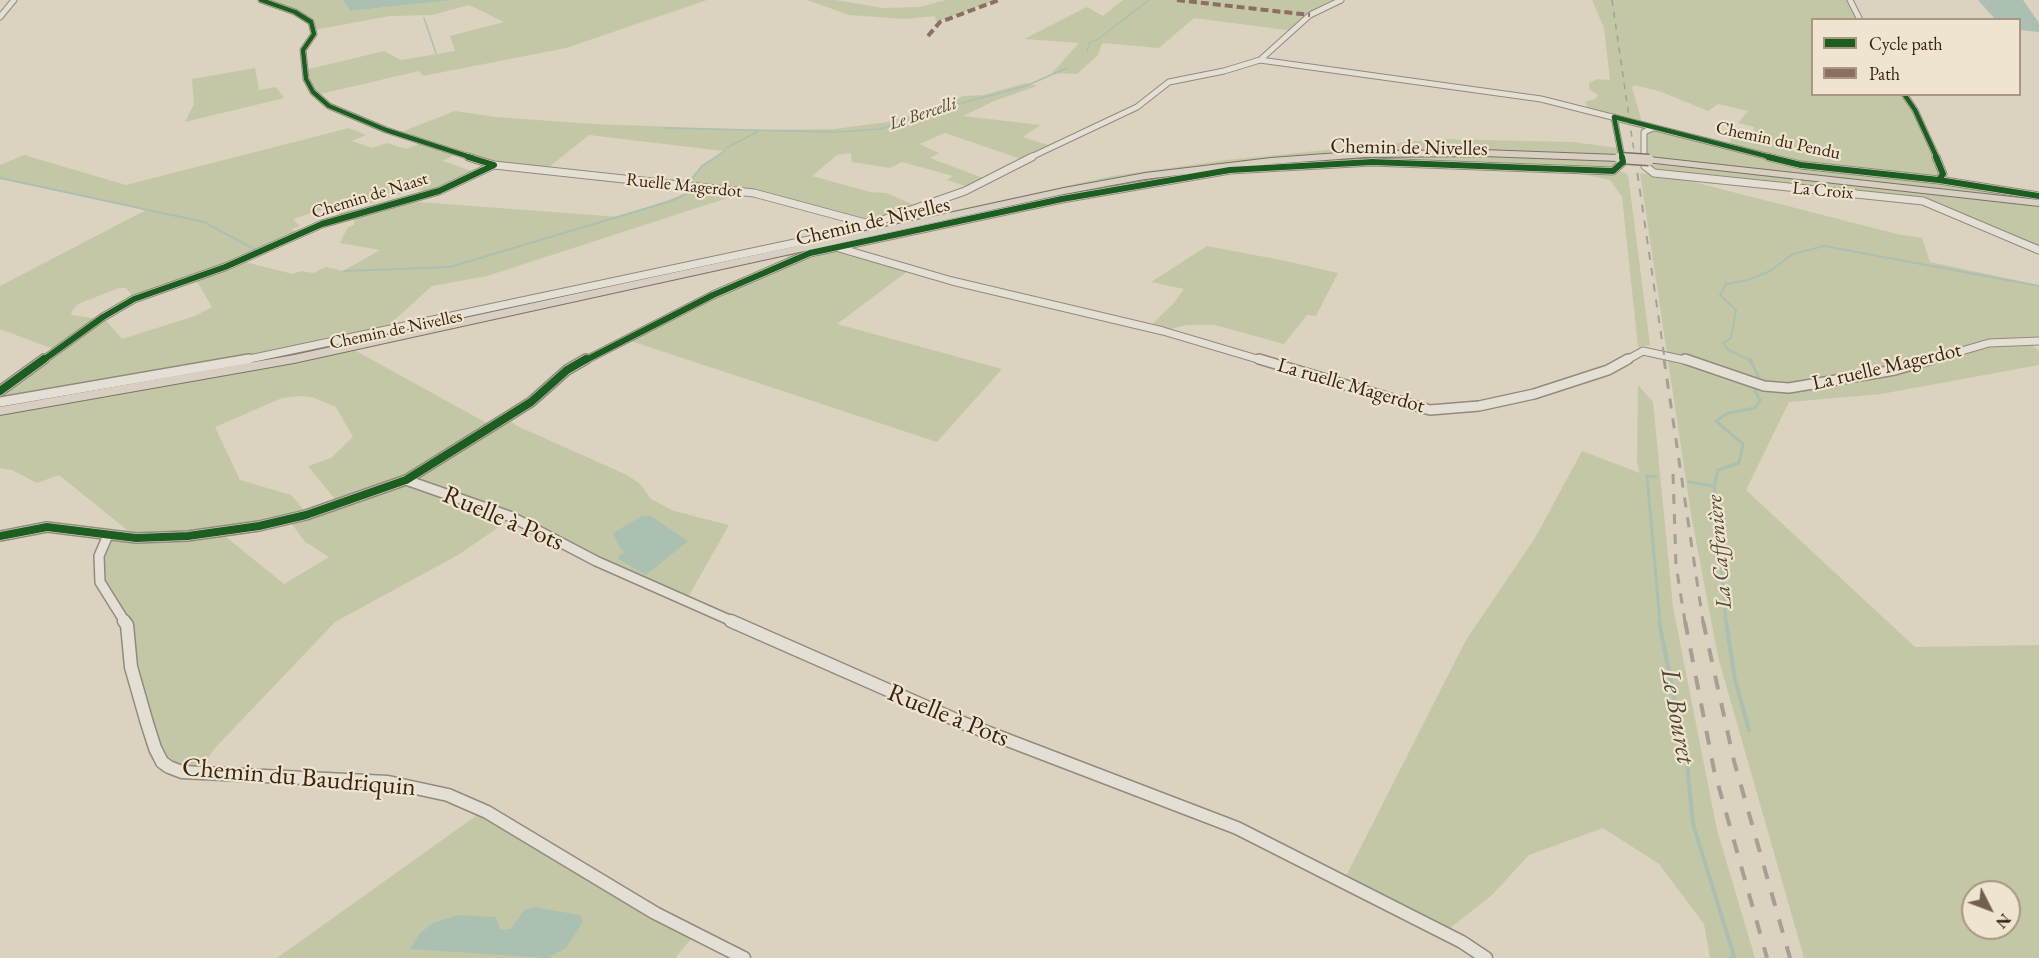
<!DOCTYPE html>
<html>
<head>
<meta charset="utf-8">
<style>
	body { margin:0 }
	#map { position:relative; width:2039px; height:958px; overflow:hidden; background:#dbd2c0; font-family:"EB Garamond",serif }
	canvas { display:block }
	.legend { position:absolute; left:1811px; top:18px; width:210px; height:78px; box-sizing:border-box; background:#efe4cf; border:2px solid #a79783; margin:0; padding:8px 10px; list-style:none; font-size:18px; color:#3a2410 }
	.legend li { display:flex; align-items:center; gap:12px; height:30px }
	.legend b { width:30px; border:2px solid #a79783 }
	.north { position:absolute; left:1961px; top:880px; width:60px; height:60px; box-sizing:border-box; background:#efe4cf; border:2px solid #a79783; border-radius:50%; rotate:132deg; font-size:16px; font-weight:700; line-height:24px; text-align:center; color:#3a2410 }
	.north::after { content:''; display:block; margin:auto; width:21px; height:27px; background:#72614e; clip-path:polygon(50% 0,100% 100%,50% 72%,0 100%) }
</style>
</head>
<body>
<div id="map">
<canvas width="2039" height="958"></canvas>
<ul class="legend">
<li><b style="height:8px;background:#1b5e20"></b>Cycle path</li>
<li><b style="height:8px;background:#8d6e63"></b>Path</li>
</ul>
<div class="north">N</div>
</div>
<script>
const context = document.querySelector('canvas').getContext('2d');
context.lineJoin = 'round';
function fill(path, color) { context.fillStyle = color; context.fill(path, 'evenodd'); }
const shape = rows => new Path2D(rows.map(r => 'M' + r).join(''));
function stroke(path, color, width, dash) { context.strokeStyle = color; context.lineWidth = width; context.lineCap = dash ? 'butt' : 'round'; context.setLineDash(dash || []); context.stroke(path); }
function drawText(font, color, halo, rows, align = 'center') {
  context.font = font + ' "EB Garamond",serif'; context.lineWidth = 4.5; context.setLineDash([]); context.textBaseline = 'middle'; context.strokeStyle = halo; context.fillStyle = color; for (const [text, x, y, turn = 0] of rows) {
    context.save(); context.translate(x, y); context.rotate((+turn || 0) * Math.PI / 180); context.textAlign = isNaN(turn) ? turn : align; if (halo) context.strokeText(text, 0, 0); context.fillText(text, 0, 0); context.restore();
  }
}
const green = shape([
	[261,0,343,0,350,11,454,0,707,0,566,48,423,76,419,71,316,95,305,70,384,51,401,60,455,51,450,36,504,22,469,5,432,15,390,16,314,30,309,20],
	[807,0,835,0,883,8,919,7,946,0,997,0,936,22,935,16,905,19,849,15],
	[1123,0,1341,0,1320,9,1294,31,1194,18,1159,48,1102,43,1098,55,1077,74,1052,73,1079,43,1024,39,1087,7,1103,16],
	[1592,0,1848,0,1858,19,1812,20,1812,94,1901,95,1913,111,1940,170,1938,177,1797,163,1731,147,1729,129,1754,132,1754,127,1738,123,1748,111,1718,104,1708,111,1662,92,1634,85,1632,88,1642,122,1589,110,1585,102,1595,99,1598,95,1589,89,1589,83,1597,79,1610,80,1604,28],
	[255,68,259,90,276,87,284,98,185,122,194,104,192,79],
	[1026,83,1037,86,994,101,963,116,1041,125,1023,137,1054,147,1024,160,945,133,919,144,939,153,930,158,986,179,971,188,947,180,953,176,902,162,890,168,852,162,851,153,837,155,812,176,870,192,886,193,919,207,869,224,746,192,487,276,432,286,379,334,0,402,0,391,56,350,0,329,0,286,146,210,0,178,0,165,24,155,126,185,349,128,366,135,352,141,372,148,387,143,406,149,422,143,396,134,455,111,495,117,594,124,760,130,835,129,887,122,946,105,963,96,984,95],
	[589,135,723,151,702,166,686,185,692,186,686,194,619,217,406,201,356,213,352,209,414,190,422,190,429,194,477,173,443,161,459,153,501,167,543,172],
	[333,206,342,218,355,215,354,225,348,227,340,243,380,250,343,271,326,267,313,273,301,271,293,274,241,261,298,235,292,229,300,226,293,219],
	[195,278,212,307,195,316,122,339,103,317,92,318,72,315,71,312,78,304,119,288,126,288,133,297],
	[1656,130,1807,167,2039,197,2039,201,1644,158,1646,133],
	[1437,139,1573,142,1618,148,1619,156,1303,156,1174,170,293,357,0,408,0,404,216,368,367,339,1112,176,1226,160],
	[1484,155,1621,161,1617,169,1628,175,1650,345,1638,347,1622,197,1610,180,1573,172,1380,162,1211,171,791,258,784,255,1067,193,1181,173,1306,159],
	[1646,163,2039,205,2039,249,1940,205,1659,174],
	[1640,173,1678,178,1897,234,1922,238,1930,262,2039,285,2039,343,2030,343,2039,351,2039,365,1881,394,1789,402,1746,490,1915,647,2039,645,2039,958,1804,958,1718,657,1691,514],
	[1973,892,2009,892,2009,928,1973,928],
	[1207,246,1286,261,1338,273,1316,316,1307,315,1284,344,1215,325,1186,325,1163,331,1149,327,1173,304,1184,289,1151,282],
	[843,248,912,268,837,324,1002,369,937,442,631,341,715,296,796,260],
	[354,350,494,427,507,419,517,426,627,475,640,484,651,499,674,511,729,525,687,599,574,547,515,516,458,555,335,622,215,748,194,778,161,772,149,755,136,706,123,626,102,595,94,574,100,552,109,535,132,534,59,475,37,483,12,470,0,468,0,413,219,377],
	[302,396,312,397,336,407,353,437,331,458,308,466,339,504,305,511,291,495,240,480,215,427,282,398],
	[289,520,304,541,329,557,284,584,221,533],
	[1638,385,1653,402,1673,607,1717,830,1755,958,1710,958,1704,924,1659,864,1603,828,1529,855,1492,895,1449,929,1345,878,1466,640,1535,538,1582,451,1640,473,1637,462],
	[480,813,693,937,675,958,277,958]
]);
const water = shape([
	[343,0,454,0,350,11],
	[1978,0,2023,0,2039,23,2039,32,2020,30,2020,20,1995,19],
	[642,516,651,516,688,541,646,575,618,559,620,554,626,553,620,548,613,533],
	[534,907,580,915,583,922,566,948,547,958,410,949,420,933,433,923,459,915,495,917,501,930,511,929,524,910]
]);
const streamFar3 = shape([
	[424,18,436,53],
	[1087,52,1090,42,1097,40,1149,0],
	[664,128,838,132,879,129,904,122,910,117,1026,86,1067,68],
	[726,148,757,132],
	[714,158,724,151]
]);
const streamFar2 = shape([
	[0,178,204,222,254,249],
	[690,181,702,166,716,157],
	[344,271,450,267,671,201,686,194,691,188],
	[1751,361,1727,349,1723,343,1731,338,1736,310,1720,295,1726,284,1748,280,1770,271,1793,254,1824,246,2039,286]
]);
const streamFar1 = shape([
	[1656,477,1647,476,1660,622],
	[1689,482,1714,486],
	[1726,622,1714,486,1718,470,1739,463,1743,444,1716,421,1728,413,1755,408,1760,400,1755,391,1759,378,1750,359]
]);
const stream = shape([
	[1659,621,1687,763,1693,824,1734,956,1731,958],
	[1726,621,1735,680,1749,730]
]);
const minorFar3 = shape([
	[261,0,295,12,311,22,314,34,303,50,306,79,313,92,329,106,386,130,473,158],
	[1850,0,1860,20],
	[0,17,14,0],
	[1260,60,1541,99,1774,158],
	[1904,94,1915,110,1937,158],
	[1614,117,1622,158],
	[1029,158,1137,107,1169,82,1224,71,1260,60,1310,15,1341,0],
	[1644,158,1644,132,1653,128]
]);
const minorFar2 = shape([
	[1644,157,1645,166,1654,173,1923,201,2039,250],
	[1768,157,1801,165,1939,180,2039,196],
	[1936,157,1943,174,1939,180],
	[494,165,754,193,869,224],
	[839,248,952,281,1163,331,1264,361],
	[42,361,103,317,134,299,225,267,322,224,439,191,494,165,468,157],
	[240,361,851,231,965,191,1032,157],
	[584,361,713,295,810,253,1062,199,1230,170,1372,162,1613,171,1623,162,1622,157],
	[1625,361,1643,351,1689,361],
	[1927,361,1989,343,2039,341]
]);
const minorFar1 = shape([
	[1259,359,1430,410,1479,406,1534,394,1608,370,1628,359],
	[1685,359,1764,386,1789,388,1895,370,1932,359],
	[0,391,44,359],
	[0,402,249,359],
	[406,480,512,517,596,561,734,622],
	[108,535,99,556,100,582,125,622],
	[0,536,47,527,136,538,188,536,259,526,306,515,406,480,531,402,567,370,586,359]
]);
const minor = shape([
	[124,621,127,625,131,667,147,723,155,748,162,762,169,767,182,772,388,782,448,795,487,812,655,913,744,958],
	[731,621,963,723,1237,828,1462,942,1486,958]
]);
const highway = shape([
	[1483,150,1619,155,1624,158,1619,161,1483,156,1366,157,1271,164,1145,179,1064,194,294,363,0,415,0,407,294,355,1064,188,1145,173,1271,158,1366,151,1483,150],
	[1649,157,2039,200,2039,206,1646,162,1646,158,1649,157]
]);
const railFar3 = shape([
	[1612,0,1635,158]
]);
const railFar2 = shape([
	[1635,157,1665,361]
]);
const railFar1 = shape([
	[1664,359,1703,622],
	[1673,474,1676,565,1685,622]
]);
const rail = shape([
	[1685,621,1714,770,1767,958],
	[1703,621,1734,761,1790,958]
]);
const highwayBridge = shape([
	[1619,158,1649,160]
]);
const quiet = shape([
	[1177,0,1310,15],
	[928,36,940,22,999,0]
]);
const cyclewayFar2 = shape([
	[261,0,295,12,311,22,314,34,303,50,306,79,313,92,329,106,386,130,473,158],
	[1904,94,1915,110,1937,158],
	[1614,117,1774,158],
	[1614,117,1622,158]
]);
const cyclewayFar1 = shape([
	[1768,157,1801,165,1939,180,2039,196],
	[1936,157,1943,174,1939,180],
	[42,361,103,317,134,299,225,267,322,224,439,191,494,165,468,157],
	[584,361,713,295,810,253,1062,199,1230,170,1372,162,1613,171,1623,162,1622,157]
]);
const cycleway = shape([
	[0,391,44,359],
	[0,536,47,527,136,538,188,536,259,526,306,515,406,480,531,402,567,370,586,359]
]);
const farWaternames = [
	["Le Bercelli",923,114,-18]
];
const farStreetnames = [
	["Chemin du Pendu",1778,141,12],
	["Ruelle Magerdot",684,186,6],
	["La Croix",1823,191,5],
	["Chemin de Naast",370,196,-17],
	["Chemin de Nivelles",396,330,-12]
];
const streetNames = [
	["Chemin de Nivelles",1409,148,1],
	["Chemin de Nivelles",873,222,-13],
	["La ruelle Magerdot",1887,367,-13],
	["La ruelle Magerdot",1351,386,16]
];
const waterNames = [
	["La Caffenière",1720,552,-95]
];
const nearStreetnames = [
	["Ruelle à Pots",503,519,23],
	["Ruelle à Pots",948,716,22],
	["Chemin du Baudriquin",299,778,5]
];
const nearWaternames = [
	["Le Bouret",1677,716,80]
];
fill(green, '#c4c7a6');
fill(water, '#abc0b1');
stroke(streamFar3, '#abc0b1', 1.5);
stroke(streamFar2, '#abc0b1', 2);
stroke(streamFar1, '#abc0b1', 3);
stroke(stream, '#abc0b1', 4);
stroke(minorFar3, '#928a7d', 7);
stroke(minorFar2, '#928a7d', 9);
stroke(minorFar1, '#928a7d', 12);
stroke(minor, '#928a7d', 15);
stroke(highway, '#7b7367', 2);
stroke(minorFar3, '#e4dfd5', 5);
stroke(minorFar2, '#e4dfd5', 7);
stroke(minorFar1, '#e4dfd5', 9);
stroke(minor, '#e4dfd5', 12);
fill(highway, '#d7cfc1');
stroke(railFar3, '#a59f96', 1.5, [6, 6]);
stroke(railFar2, '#a59f96', 2, [8, 8]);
stroke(railFar1, '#a59f96', 3, [10, 10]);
stroke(rail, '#a59f96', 4, [14, 14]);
stroke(highwayBridge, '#7b7367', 13, []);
stroke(highwayBridge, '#d7cfc1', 10);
stroke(quiet, '#8d6e63', 4, [8, 4]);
stroke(cyclewayFar2, '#1b5e20', 4.5);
stroke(cyclewayFar1, '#1b5e20', 6);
stroke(cycleway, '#1b5e20', 8);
drawText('italic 18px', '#514936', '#efe4cf', farWaternames);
drawText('18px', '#3a2410', '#efe4cf', farStreetnames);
drawText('21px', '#3a2410', '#efe4cf', streetNames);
drawText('italic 22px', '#514936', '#efe4cf', waterNames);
drawText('26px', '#3a2410', '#efe4cf', nearStreetnames);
drawText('italic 27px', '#514936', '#efe4cf', nearWaternames);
</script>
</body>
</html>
